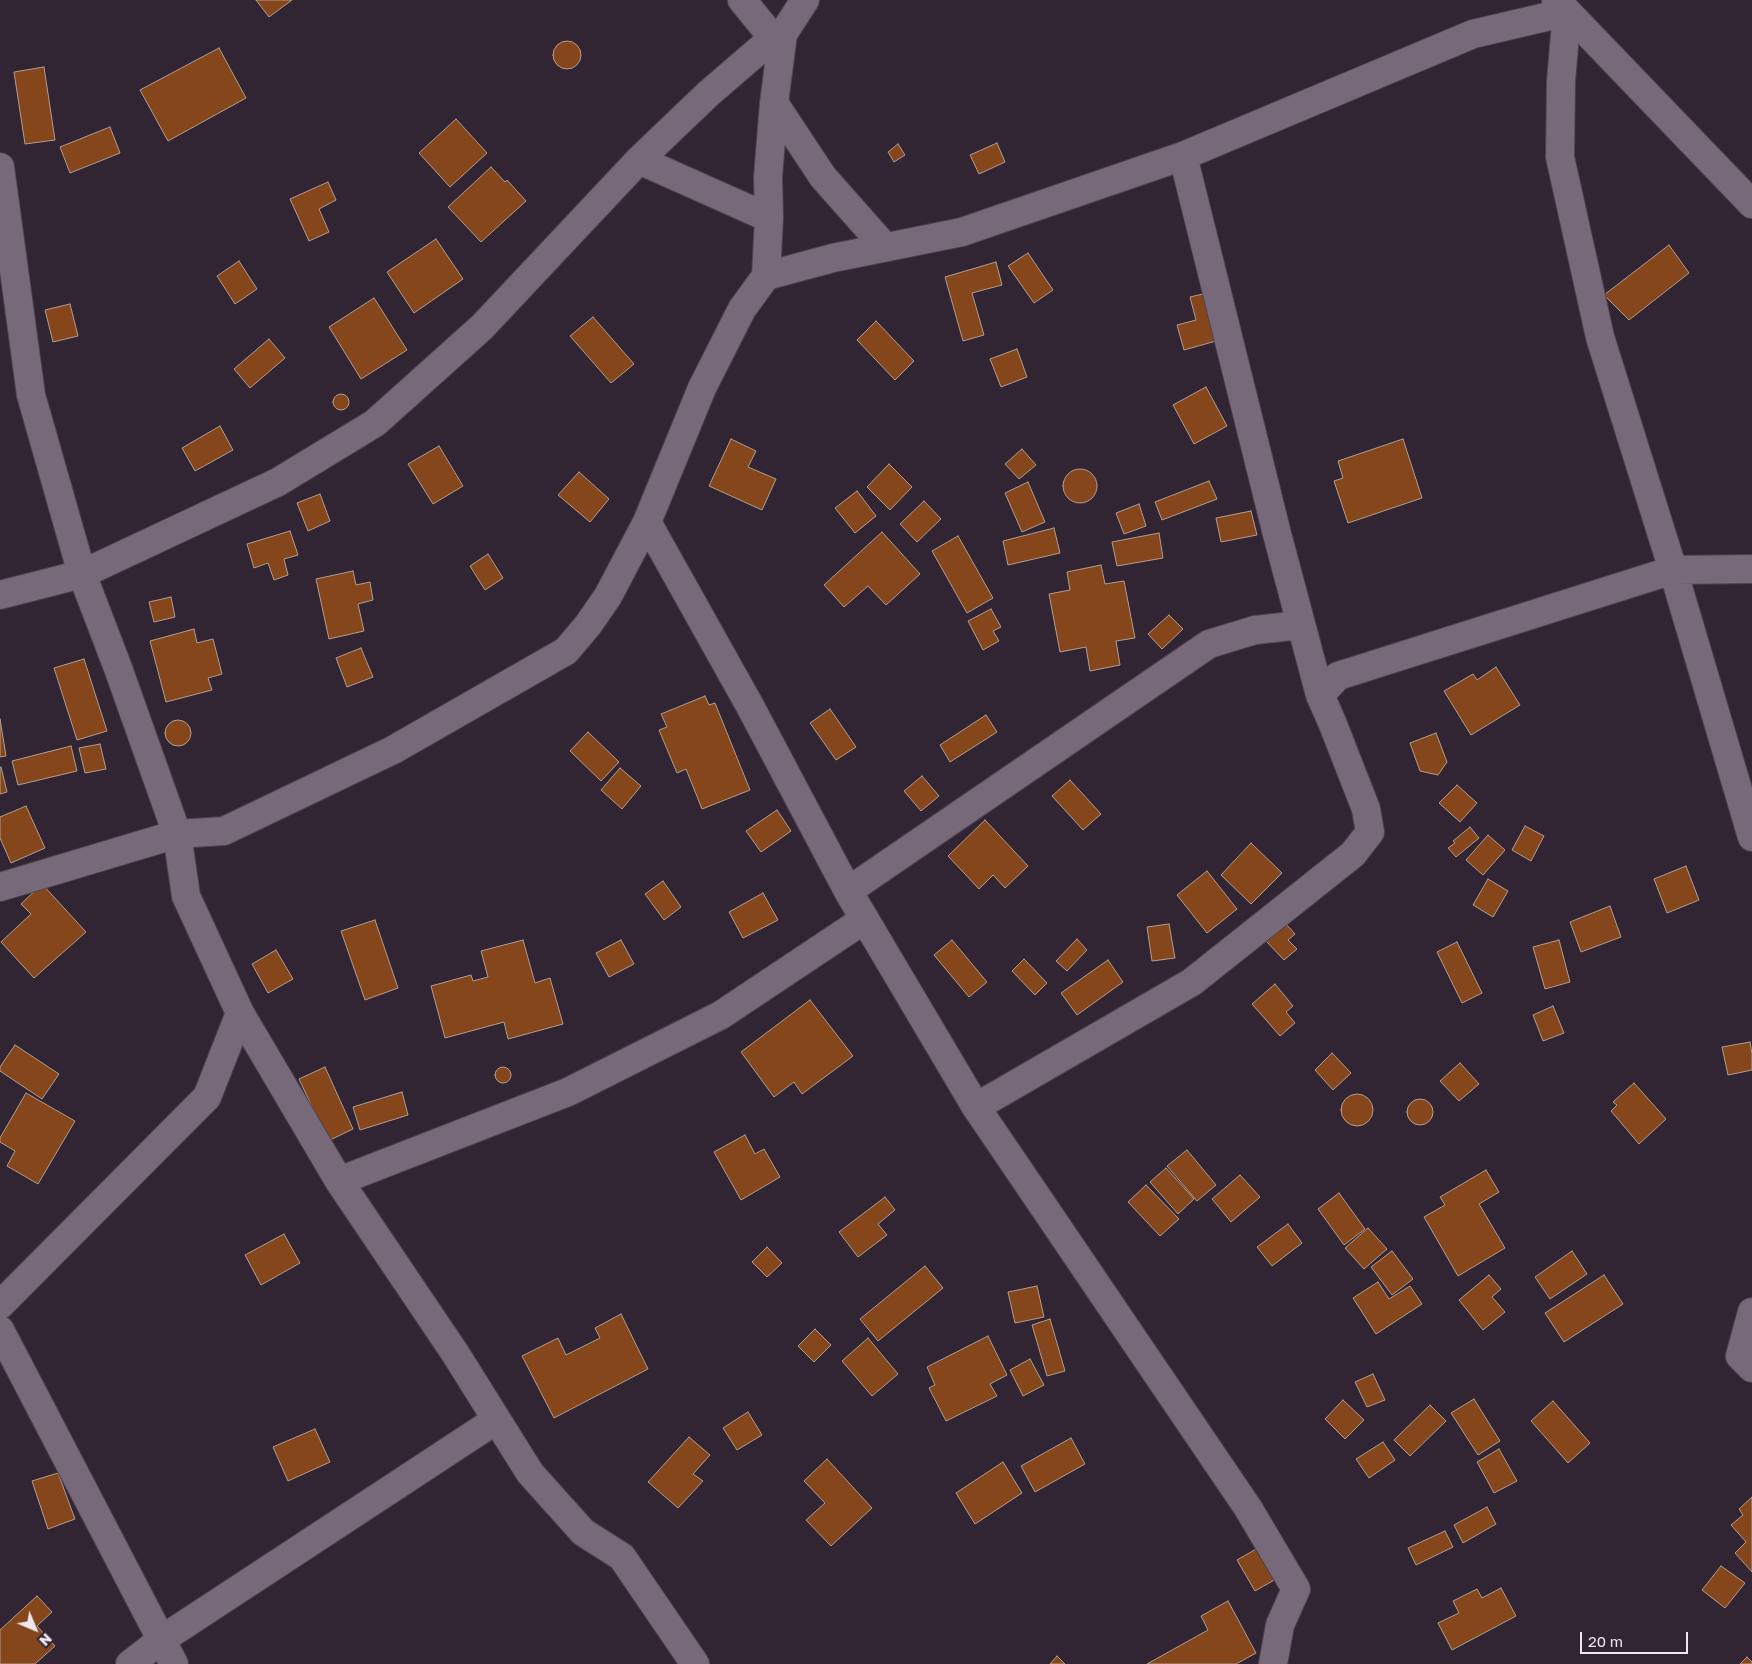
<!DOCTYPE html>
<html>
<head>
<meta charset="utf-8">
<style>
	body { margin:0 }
	#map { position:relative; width:1752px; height:1664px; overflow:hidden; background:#312533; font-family:"Golos Text",sans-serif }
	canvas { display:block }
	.north { position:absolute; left:10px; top:1604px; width:50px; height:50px; -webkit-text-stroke:4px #312533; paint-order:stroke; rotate:135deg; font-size:14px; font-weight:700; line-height:20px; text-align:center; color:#f0e8f1 }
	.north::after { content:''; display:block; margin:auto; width:18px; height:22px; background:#f0e8f1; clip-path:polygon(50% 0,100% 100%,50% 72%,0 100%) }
	.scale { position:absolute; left:1580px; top:1632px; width:108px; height:22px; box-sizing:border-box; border:2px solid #f0e8f1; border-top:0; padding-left:6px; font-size:15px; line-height:18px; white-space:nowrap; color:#f0e8f1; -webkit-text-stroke:4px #312533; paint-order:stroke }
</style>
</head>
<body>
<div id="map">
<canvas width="1752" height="1664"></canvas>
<div class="north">N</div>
<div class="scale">20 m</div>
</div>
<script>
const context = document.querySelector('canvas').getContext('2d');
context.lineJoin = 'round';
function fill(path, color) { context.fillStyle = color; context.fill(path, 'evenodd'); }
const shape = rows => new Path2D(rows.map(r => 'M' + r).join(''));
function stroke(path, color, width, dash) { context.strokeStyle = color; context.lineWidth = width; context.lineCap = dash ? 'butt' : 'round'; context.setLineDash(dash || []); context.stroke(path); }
const building = shape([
	[256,0,292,0,269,17,256,0],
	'553 55a14 14 0 1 1 28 0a14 14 0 1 1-28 0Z',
	[219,48,246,98,168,141,140,90,219,48],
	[44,67,55,140,25,144,14,72,44,67],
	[456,119,487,153,450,187,419,153,456,119],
	[110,127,120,153,70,173,60,147,110,127],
	[997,143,1005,162,979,174,970,155,997,143],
	[898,144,905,155,894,162,888,152,898,144],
	[491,167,505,182,507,180,526,201,481,242,448,207,491,167],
	[328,182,336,200,319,209,329,232,309,241,290,199,328,182],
	[436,239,463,279,414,313,387,272,436,239],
	[1669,245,1689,273,1629,320,1604,295,1669,245],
	[1028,253,1053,290,1034,303,1008,266,1028,253],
	[239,261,257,289,235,304,217,276,239,261],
	[996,262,1002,285,972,293,984,335,963,341,945,277,996,262],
	[1211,292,1223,339,1184,350,1177,325,1196,320,1190,297,1211,292],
	[374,298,407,350,361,379,329,327,374,298],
	[70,304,78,336,53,342,45,310,70,304],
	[593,317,634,364,611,383,570,336,593,317],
	[876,321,914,361,895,380,857,340,876,321],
	[269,339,285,358,250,388,234,369,269,339],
	[1017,349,1027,377,1001,387,990,359,1017,349],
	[1206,387,1227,426,1194,444,1173,405,1206,387],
	'333 402a8 8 0 1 1 16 0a8 8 0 1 1-16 0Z',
	[220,426,233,450,195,471,182,448,220,426],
	[731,439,756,451,748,467,776,479,762,510,709,486,731,439],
	[1403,439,1422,498,1348,523,1334,481,1343,478,1338,461,1403,439],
	[439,446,463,486,433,504,408,464,439,446],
	[1022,449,1036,465,1019,479,1005,464,1022,449],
	[889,464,912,487,890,510,867,487,889,464],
	'1063 486a17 17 0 1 1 34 0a17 17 0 1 1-34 0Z',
	[579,472,609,499,590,522,558,495,579,472],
	[1209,481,1217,499,1162,520,1155,502,1209,481],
	[1028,482,1045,522,1022,532,1005,493,1028,482],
	[857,491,876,516,855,533,835,508,857,491],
	[320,494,330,521,308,531,297,503,320,494],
	[924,501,941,519,917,542,900,524,924,501],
	[1139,504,1146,526,1124,534,1116,513,1139,504],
	[1251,511,1257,535,1221,542,1216,518,1251,511],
	[1054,528,1060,553,1008,565,1003,541,1054,528],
	[290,531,298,555,284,559,288,575,274,580,268,563,254,568,247,544,290,531],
	[882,532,920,574,886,605,868,586,844,607,824,585,882,532],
	[1159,533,1163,558,1117,566,1112,542,1159,533],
	[958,536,993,598,967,613,932,551,958,536],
	[488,554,503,578,485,590,470,566,488,554],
	[1101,565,1105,584,1124,581,1135,638,1116,641,1120,665,1090,671,1086,647,1060,652,1049,594,1070,590,1067,572,1101,565],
	[353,571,356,585,370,582,373,600,358,604,364,631,329,639,316,579,353,571],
	[171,597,175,617,154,622,149,602,171,597],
	[991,609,1001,627,993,631,999,641,983,650,968,621,991,609],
	[1169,615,1183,629,1162,649,1148,634,1169,615],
	[194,629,197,643,213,639,222,674,208,678,212,690,166,702,150,641,194,629],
	[361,648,373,677,347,687,336,658,361,648],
	[84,659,107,731,77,740,54,668,84,659],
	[1496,667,1520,705,1471,735,1444,691,1473,674,1477,680,1496,667],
	[705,696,709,705,715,703,750,790,702,809,686,769,677,773,659,730,667,727,661,714,705,696],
	[830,709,856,747,836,760,810,723,830,709],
	[986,715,997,732,950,762,940,745,986,715],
	[0,719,6,756,0,757,0,719],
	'165 733a13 13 0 1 1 26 0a13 13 0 1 1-26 0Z',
	[588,732,619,762,601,781,570,751,588,732],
	[1436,733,1447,762,1438,775,1420,771,1410,743,1436,733],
	[100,744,106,769,85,773,79,748,100,744],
	[71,746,77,771,18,785,12,761,71,746],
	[1,767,7,792,0,794,0,768,1,767],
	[620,768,641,786,622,809,601,790,620,768],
	[922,776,939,796,921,811,904,791,922,776],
	[1070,780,1101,814,1083,830,1052,796,1070,780],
	[1457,785,1477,803,1460,822,1439,803,1457,785],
	[26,806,45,848,11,863,0,838,0,817,26,806],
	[777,810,791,831,761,852,746,831,777,810],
	[985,820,1028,866,1005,888,993,875,979,889,948,856,985,820],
	[1525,826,1544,836,1531,861,1512,850,1525,826],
	[1470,827,1479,838,1456,857,1448,848,1455,843,1453,841,1470,827],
	[1488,835,1505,850,1483,875,1466,860,1488,835],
	[1251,843,1282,873,1251,904,1221,875,1251,843],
	[1686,866,1699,900,1667,913,1654,879,1686,866],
	[1207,871,1237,909,1207,933,1177,895,1207,871],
	[1488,879,1508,891,1493,917,1473,905,1488,879],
	[663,881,681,907,664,920,645,894,663,881],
	[42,884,86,932,34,978,1,942,31,914,21,904,42,884],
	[763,893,778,920,743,938,729,912,763,893],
	[1610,906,1621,937,1581,952,1570,922,1610,906],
	[375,920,398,988,365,1000,341,931,375,920],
	[1169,924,1175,958,1152,961,1147,927,1169,924],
	[1286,924,1295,934,1288,940,1297,949,1284,960,1266,941,1286,924],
	[1077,939,1087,950,1067,971,1056,961,1077,939],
	[523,940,535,983,550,978,563,1024,508,1039,504,1022,445,1038,431,986,471,975,473,981,488,977,481,951,523,940],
	[621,940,634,964,609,977,596,953,621,940],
	[952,940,987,982,969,997,934,955,952,940],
	[1559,940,1570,982,1545,989,1533,947,1559,940],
	[1457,942,1482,993,1462,1003,1437,952,1457,942],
	[276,950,293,979,268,993,252,964,276,950],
	[1024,959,1047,983,1035,995,1012,971,1024,959],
	[1108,960,1123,982,1077,1015,1061,993,1108,960],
	[1275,984,1293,1006,1286,1012,1295,1023,1280,1036,1252,1004,1275,984],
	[810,1000,853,1056,802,1094,794,1082,774,1097,741,1052,810,1000],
	[1553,1006,1564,1033,1543,1041,1533,1015,1553,1006],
	[1750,1042,1752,1054,1752,1070,1728,1075,1722,1047,1750,1042],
	[15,1045,59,1074,42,1099,0,1071,0,1067,15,1045],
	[1332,1053,1351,1073,1333,1090,1315,1070,1332,1053],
	[1460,1063,1479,1084,1459,1101,1440,1081,1460,1063],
	'495 1075a8 8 0 1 1 16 0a8 8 0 1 1-16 0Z',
	[325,1067,353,1129,328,1141,299,1079,325,1067],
	[1634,1083,1666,1119,1639,1144,1611,1111,1617,1105,1613,1102,1634,1083],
	[402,1092,408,1115,360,1130,353,1107,402,1092],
	[26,1093,75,1121,38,1184,7,1166,15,1151,0,1142,0,1138,26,1093],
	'1341 1110a16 16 0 1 1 32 0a16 16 0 1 1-32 0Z',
	'1407 1112a13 13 0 1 1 26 0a13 13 0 1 1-26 0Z',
	[745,1135,755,1154,764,1149,780,1177,741,1200,714,1152,745,1135],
	[1187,1150,1216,1185,1197,1201,1167,1166,1187,1150],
	[1166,1168,1194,1199,1178,1214,1150,1182,1166,1168],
	[1486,1170,1499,1192,1479,1204,1505,1248,1458,1276,1424,1217,1445,1205,1440,1197,1486,1170],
	[1240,1175,1260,1197,1231,1222,1212,1199,1240,1175],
	[1146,1185,1179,1219,1160,1236,1128,1202,1146,1185],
	[1339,1193,1365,1229,1344,1245,1318,1209,1339,1193],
	[885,1197,895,1210,878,1224,887,1235,858,1257,839,1232,885,1197],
	[1288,1224,1302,1243,1272,1266,1257,1247,1288,1224],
	[1368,1228,1387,1249,1364,1269,1345,1248,1368,1228],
	[284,1234,300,1263,261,1285,245,1255,284,1234],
	[767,1247,782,1263,767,1277,752,1262,767,1247],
	[1392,1251,1413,1279,1392,1295,1371,1267,1392,1251],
	[1572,1251,1587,1274,1550,1299,1535,1277,1572,1251],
	[925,1266,943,1288,878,1341,860,1319,925,1266],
	[1489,1275,1501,1289,1492,1297,1505,1312,1483,1330,1459,1300,1489,1275],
	[1604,1275,1623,1304,1564,1342,1545,1313,1604,1275],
	[1378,1282,1389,1299,1410,1286,1422,1304,1376,1334,1353,1298,1378,1282],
	[1037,1286,1044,1317,1015,1323,1008,1292,1037,1286],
	[621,1314,648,1369,554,1418,522,1356,558,1338,566,1355,600,1338,595,1328,621,1314],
	[1050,1319,1065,1371,1047,1376,1032,1325,1050,1319],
	[815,1329,831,1345,814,1362,798,1346,815,1329],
	[988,1336,1007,1375,990,1384,997,1396,946,1421,929,1388,935,1385,927,1367,988,1336],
	[868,1338,898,1374,872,1396,842,1361,868,1338],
	[1030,1359,1044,1385,1023,1396,1010,1370,1030,1359],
	[1373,1374,1385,1400,1367,1407,1355,1382,1373,1374],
	[1474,1399,1500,1441,1478,1455,1451,1413,1474,1399],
	[1343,1400,1364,1420,1345,1439,1325,1419,1343,1400],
	[1553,1401,1590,1443,1568,1463,1531,1421,1553,1401],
	[1430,1405,1446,1421,1410,1456,1394,1440,1430,1405],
	[748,1412,762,1435,737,1450,723,1428,748,1412],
	[315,1429,330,1462,288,1481,273,1447,315,1429],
	[689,1437,710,1455,693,1474,703,1481,678,1508,648,1482,689,1437],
	[1071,1438,1085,1464,1035,1492,1021,1466,1071,1438],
	[1383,1442,1395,1460,1369,1478,1356,1459,1383,1442],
	[1499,1449,1517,1481,1494,1493,1477,1462,1499,1449],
	[827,1459,872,1508,831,1546,806,1520,825,1503,804,1481,827,1459],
	[1003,1462,1022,1493,975,1524,956,1493,1003,1462],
	[58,1473,75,1519,48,1529,32,1481,58,1473],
	[1752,1497,1752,1572,1735,1553,1746,1542,1731,1525,1743,1515,1739,1509,1752,1497],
	[1487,1507,1496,1524,1463,1543,1454,1525,1487,1507],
	[1445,1531,1453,1547,1416,1565,1408,1548,1445,1531],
	[1258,1548,1276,1579,1255,1591,1237,1560,1258,1548],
	[1721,1566,1745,1583,1725,1608,1702,1590,1721,1566],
	[1501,1588,1516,1616,1452,1650,1438,1623,1459,1613,1453,1601,1477,1589,1482,1598,1501,1588],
	[37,1596,52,1612,37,1626,55,1646,35,1664,0,1664,0,1630,37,1596],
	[1228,1601,1256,1653,1236,1664,1147,1664,1208,1630,1201,1616,1228,1601],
	[1057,1656,1065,1664,1050,1664,1057,1656],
	[1747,1657,1752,1662,1752,1664,1740,1664,1747,1657]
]);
const street = shape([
	[742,0,773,38],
	[774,103,823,177,885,247],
	[1183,156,1277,534,1320,695],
	[639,160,769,218],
	[0,167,31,395,82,574,118,668,177,834,0,887],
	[766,276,769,218,768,177,774,103,783,34,805,0],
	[647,522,750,706,848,891,976,1107,1192,982,1353,854,1370,832,1366,809,1332,722,1320,695,1338,676,1673,570,1752,569],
	[0,595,82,574,278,482,375,423,482,327,639,160,708,94,773,38,783,34],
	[848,891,1209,644,1255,630,1301,625],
	[240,1013,339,1181,455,1353,530,1473,583,1532,622,1557,695,1664],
	[976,1107,1248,1508,1296,1589,1280,1625,1273,1664],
	[339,1181,568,1092,721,1015,865,919],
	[0,1305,207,1097,240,1013,186,896,177,834,224,831,393,750,566,651,588,625,608,596,647,522,702,388,742,309,766,276,833,258,962,232,1183,156,1473,34,1567,12,1561,81,1560,157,1600,337,1673,570,1752,837],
	[1752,1312,1740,1356,1752,1368],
	[0,1330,174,1664],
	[130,1664,161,1640,496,1420]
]);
const secondary = shape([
	[1556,0,1752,204]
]);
fill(building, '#85461b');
stroke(building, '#b29e92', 1);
stroke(street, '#4d424e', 30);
stroke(secondary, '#4d424e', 30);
stroke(street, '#776979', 28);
stroke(secondary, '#776979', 28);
</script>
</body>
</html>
